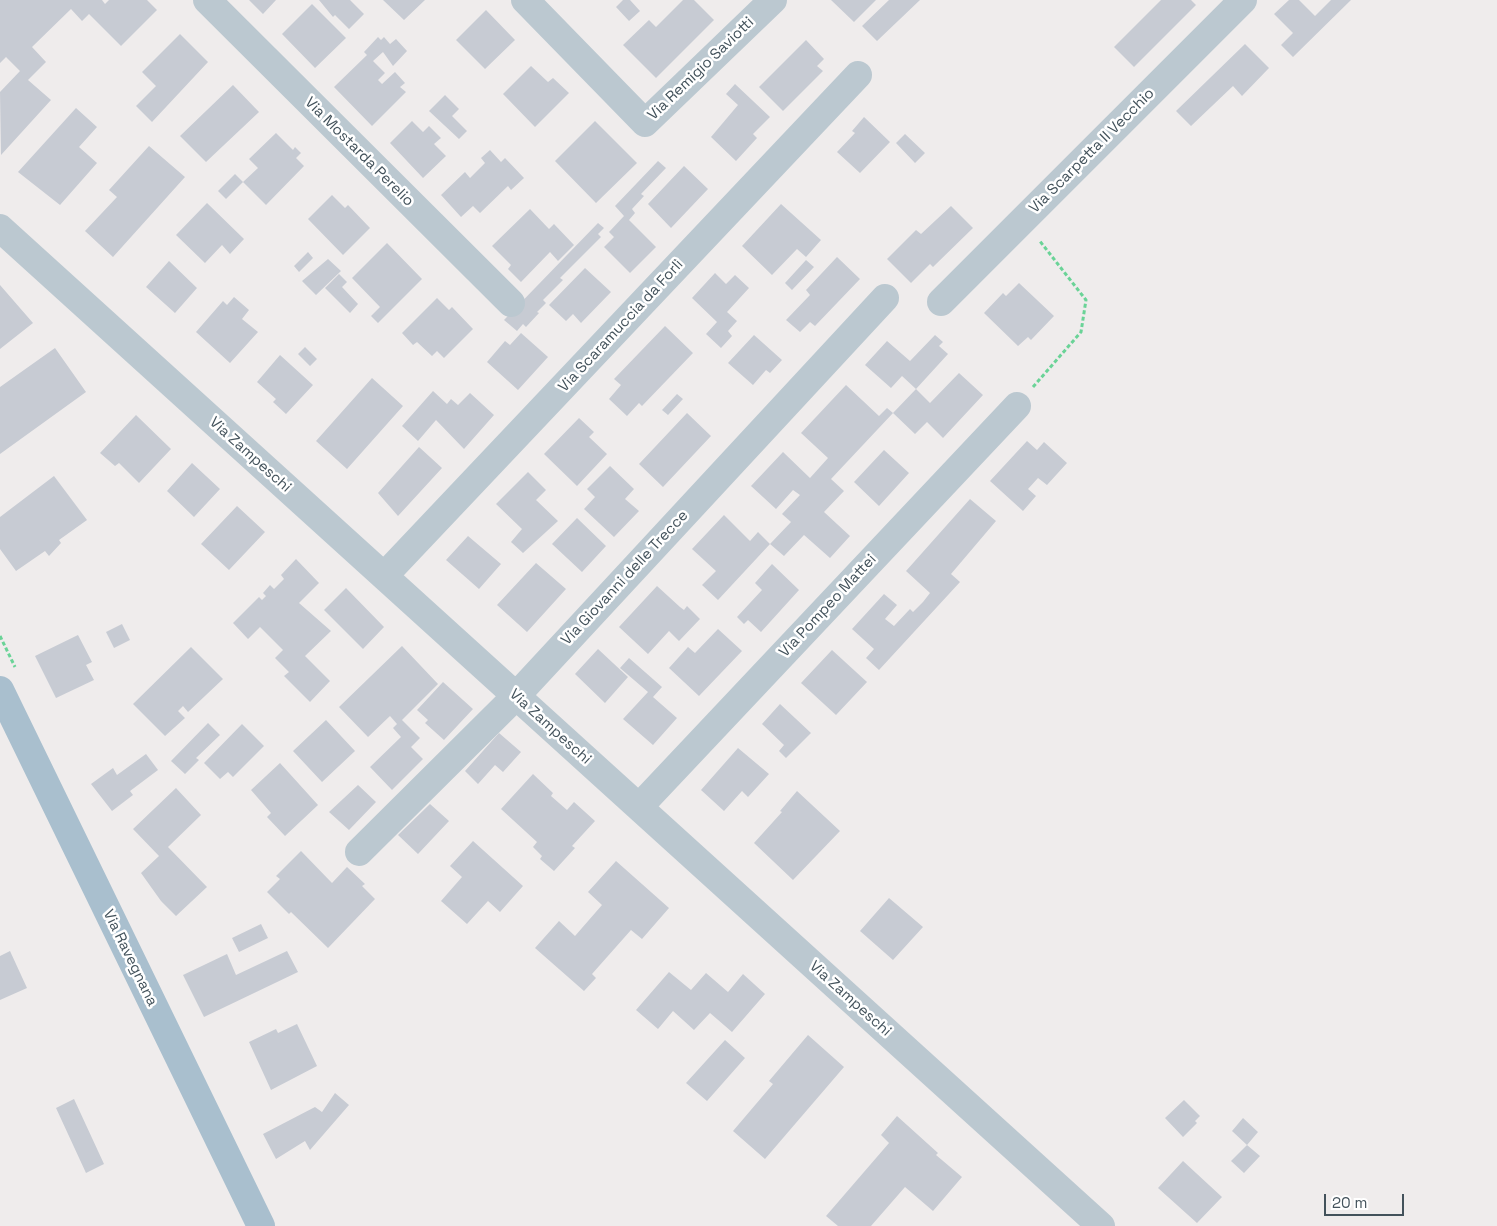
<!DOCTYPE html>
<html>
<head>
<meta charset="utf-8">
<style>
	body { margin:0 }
	#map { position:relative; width:1497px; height:1226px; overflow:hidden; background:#efecec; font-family:"Space Grotesk",sans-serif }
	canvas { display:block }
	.scale { position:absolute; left:1324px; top:1194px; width:80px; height:22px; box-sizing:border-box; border:2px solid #43525b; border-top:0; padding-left:6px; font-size:15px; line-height:18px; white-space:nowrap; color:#43525b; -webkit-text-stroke:4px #fff; paint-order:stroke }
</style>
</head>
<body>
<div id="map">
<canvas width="1497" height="1226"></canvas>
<div class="scale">20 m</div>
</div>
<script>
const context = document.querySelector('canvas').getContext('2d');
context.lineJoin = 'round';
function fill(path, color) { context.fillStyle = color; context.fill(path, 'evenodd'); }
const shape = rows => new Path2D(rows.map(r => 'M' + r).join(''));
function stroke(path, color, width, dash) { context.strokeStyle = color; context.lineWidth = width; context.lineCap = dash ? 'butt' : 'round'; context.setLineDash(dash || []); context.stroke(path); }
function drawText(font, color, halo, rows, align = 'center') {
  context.font = font + ' "Space Grotesk",sans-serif'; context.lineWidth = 5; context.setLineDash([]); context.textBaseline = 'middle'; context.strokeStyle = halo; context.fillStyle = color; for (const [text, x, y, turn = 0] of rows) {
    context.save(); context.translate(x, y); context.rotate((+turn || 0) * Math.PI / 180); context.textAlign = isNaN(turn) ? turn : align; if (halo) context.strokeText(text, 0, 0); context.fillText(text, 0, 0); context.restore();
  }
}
const building = shape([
	[0,0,102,0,105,4,109,0,147,0,157,10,121,46,89,14,82,21,71,9,32,47,46,62,28,80,51,100,1,155,0,92,20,71,6,57,0,63],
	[249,0,276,0,263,14],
	[319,0,350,0,364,14,349,29,335,15,333,17],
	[383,0,425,0,404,20],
	[623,0,630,0,640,11,629,21,616,7],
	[683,0,694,0,714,20,656,78,623,45,649,20,656,27],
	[831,0,876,0,854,22],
	[889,0,920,0,877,41,862,26],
	[1161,0,1191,0,1196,5,1134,67,1114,47],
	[1289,0,1299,0,1315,16,1331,0,1351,0,1293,57,1281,45,1293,33,1274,14],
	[312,4,346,38,315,68,282,34],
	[486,10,515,40,485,69,456,40],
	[180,34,208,62,152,122,136,106,156,86,142,72],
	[378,37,381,40,384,37,390,44,396,39,407,51,393,66,383,52,373,61,385,73,378,80,382,84,395,72,405,83,400,87,406,92,372,126,334,87,367,55,364,52],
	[806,40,824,59,817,66,823,71,783,111,759,87],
	[1245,44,1269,68,1242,96,1233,86,1191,126,1176,111],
	[531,66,548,82,553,78,569,93,535,127,503,94],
	[735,84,770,117,753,134,757,138,736,161,711,137,738,105,726,94],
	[233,85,259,112,206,162,180,136],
	[445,95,459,109,452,116,467,131,459,139,429,111],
	[76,108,97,127,79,147,97,163,60,205,18,172],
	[864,117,890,142,860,173,837,152,855,133,852,131],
	[412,121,423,132,429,126,441,138,434,144,446,156,423,178,390,143],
	[595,121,637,163,596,203,555,161],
	[276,133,293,150,295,147,301,153,296,158,304,166,266,205,243,182,258,168,249,159],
	[905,134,925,153,915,163,896,143],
	[149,146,185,177,113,257,85,231,117,197,109,190],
	[490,150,501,162,505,158,524,178,511,190,508,186,480,213,473,206,461,217,441,195,465,172,470,178,485,163,481,158],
	[658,161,666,168,641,194,644,196,632,209,635,213,629,220,656,247,630,273,604,247,614,237,609,232,624,216,615,206],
	[684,166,708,189,671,228,648,204],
	[235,174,243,182,226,199,218,191],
	[332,195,345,208,348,205,370,228,343,255,308,219],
	[207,203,244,239,230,254,222,245,205,263,176,235],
	[781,204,821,240,806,257,797,249,772,275,742,246],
	[951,206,973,228,933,267,930,264,911,283,887,259,916,230,921,234],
	[530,209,549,229,554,224,574,245,558,261,550,252,521,282,508,269,511,265,492,246],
	[598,223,604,228,598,234,601,237,560,278,563,280,543,300,546,303,537,312,539,313,526,327,523,324,517,331,504,320],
	[387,243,422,279,378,323,371,316,380,307,352,278],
	[308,252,313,258,299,272,294,266],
	[837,257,860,279,815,326,810,322,800,332,786,320,810,295,806,290],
	[328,259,341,271,316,295,302,281],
	[806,260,814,267,792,290,785,283],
	[169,261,197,288,175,313,146,287],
	[585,268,611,292,581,323,573,314,566,321,549,305],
	[715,273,726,284,735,275,749,288,727,312,737,321,728,331,732,336,721,348,706,334,717,322,692,298],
	[339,274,347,282,342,287,358,304,350,313,325,288],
	[1019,283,1054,316,1031,340,1028,337,1018,346,984,313,1003,293,1006,296],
	[0,285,33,323,0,349],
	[234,297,249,310,242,319,258,332,230,363,196,332,223,301,227,305],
	[437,298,449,310,452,307,473,329,444,358,437,351,432,356,417,342,413,345,402,333],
	[665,326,693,353,642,406,639,403,627,416,609,399,621,385,614,379],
	[521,333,548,357,518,390,487,362,505,341,510,345],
	[754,335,782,360,770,373,766,370,753,385,728,363],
	[935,335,943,342,939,346,948,354,916,389,902,376,891,388,865,365,887,341,910,361],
	[305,347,317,359,310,366,298,354],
	[55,348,86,392,0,454,0,387],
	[280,355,313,385,286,414,273,402,276,399,257,382],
	[959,373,983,395,943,438,927,422,915,434,893,413,916,389,930,403],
	[372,378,403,406,347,469,316,441],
	[846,385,879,416,887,408,893,413,831,479,844,491,824,512,850,536,830,558,804,535,784,556,770,544,791,522,782,514,800,495,793,490,776,509,751,486,783,452,810,478,828,458,801,433],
	[433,391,447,404,451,399,458,405,470,393,494,415,464,449,436,420,418,441,402,426],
	[677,394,683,399,668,415,662,410],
	[687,413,711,436,663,487,639,464],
	[136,415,171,449,139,483,119,463,115,466,100,453],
	[579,418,594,432,589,437,607,454,577,486,544,454],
	[1027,441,1037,450,1044,442,1067,463,1047,485,1038,478,1028,489,1036,496,1023,511,990,481],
	[419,447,442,468,398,516,378,493],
	[884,450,909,473,879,506,854,482],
	[192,463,220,489,194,517,167,491],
	[610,466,634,489,625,499,639,511,614,537,584,509,595,497,587,489],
	[528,472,546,490,536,500,558,521,523,553,511,542,522,529,496,504],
	[54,476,87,520,59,540,61,543,49,556,45,551,16,571,0,549,0,517],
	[970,499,996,521,951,574,960,582,879,670,866,658,874,649,852,629,884,594,897,605,885,619,894,626,910,609,913,612,923,602,930,593,906,571],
	[237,506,265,532,229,570,201,544],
	[724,515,750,541,758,532,770,544,718,600,702,585,716,571,692,549],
	[577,518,606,546,582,572,552,544],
	[468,536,501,564,479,589,446,560],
	[296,559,319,583,299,603,331,631,305,656,330,681,310,702,284,676,289,672,275,658,283,650,260,627,248,639,233,623,259,597,262,600,266,596,263,593,270,585,274,589,284,579,281,575],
	[536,563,566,589,527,632,497,605],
	[772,564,799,590,761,632,748,620,744,624,737,617,762,590,755,583],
	[657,586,680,607,684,610,687,606,700,619,679,641,669,631,648,654,619,627],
	[346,588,384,627,363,649,324,610],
	[122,624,130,640,114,648,106,632],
	[718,629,742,651,699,696,669,668,688,647,695,653],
	[78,635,92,662,86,665,94,680,56,698,35,656],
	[402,646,438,684,402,720,420,738,411,747,423,759,392,790,370,767,401,737,393,728,397,724,390,716,368,737,339,707],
	[191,647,223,679,188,712,183,706,178,711,185,718,165,736,133,704],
	[598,649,628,677,605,703,575,674],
	[832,650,867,682,836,715,801,683],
	[629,658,662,687,653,697,677,718,653,745,623,719,648,692,620,668],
	[443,682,473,709,444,740,425,723,428,720,417,710],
	[780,704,811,733,786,758,779,751,784,745,762,724],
	[326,720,355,751,322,782,293,751],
	[208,723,220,735,196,758,199,760,185,774,171,761],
	[242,724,264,746,233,777,228,772,220,779,204,763],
	[499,733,521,752,503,772,495,765,478,784,465,771],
	[738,748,769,774,748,797,742,791,724,811,701,790],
	[146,754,158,770,130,791,133,795,112,811,91,784,113,768,117,775],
	[280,763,318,805,285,836,267,817,271,813,251,790],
	[533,774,553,793,551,796,567,810,574,802,595,821,572,846,575,848,554,871,540,859,542,856,533,847,537,842,501,809],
	[358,785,376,802,349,830,329,812],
	[176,788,201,815,168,847,207,887,176,916,161,901,141,873,159,856,133,829],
	[797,791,840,831,793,880,754,843,782,812,780,811],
	[430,804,449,821,418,854,398,835],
	[473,841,523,886,500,912,488,901,467,924,441,901,462,877,450,866],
	[301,851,332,883,347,867,365,884,362,886,375,899,328,948,291,912,289,914,267,892,280,879,276,876],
	[616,861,669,908,642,939,631,930,592,974,596,978,584,991,535,948,559,921,575,936,602,905,588,892],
	[889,898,923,927,893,960,860,931],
	[261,924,268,938,239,952,232,938],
	[10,951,27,988,0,1000,0,956],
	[287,951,298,972,204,1017,183,975,227,954,236,975],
	[669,972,691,990,706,973,728,992,743,974,765,994,732,1032,710,1013,694,1030,673,1011,658,1029,636,1010],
	[297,1024,317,1066,271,1090,249,1042,276,1029,278,1033],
	[808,1035,844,1067,765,1159,733,1131,773,1084,769,1081],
	[725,1040,745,1058,707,1101,686,1083],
	[335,1093,349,1105,310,1150,305,1141,276,1159,263,1134,315,1107,322,1112],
	[74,1099,104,1164,86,1173,56,1108],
	[1184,1100,1200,1116,1195,1121,1197,1123,1183,1137,1165,1118],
	[897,1116,938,1153,936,1155,962,1177,933,1211,905,1187,871,1226,838,1226,826,1216,889,1143,881,1135],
	[1243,1118,1258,1132,1247,1145,1232,1131],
	[1247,1145,1260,1156,1244,1173,1231,1161],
	[1183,1161,1222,1197,1197,1223,1158,1188]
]);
const path = shape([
	[1033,387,1081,332,1086,300,1039,240],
	[0,636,15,667]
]);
const minor = shape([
	[207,0,511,303],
	[525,0,645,123,773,0],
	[0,228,1101,1226],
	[941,302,1243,0],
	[384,576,858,75],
	[639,807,1017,406],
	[359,852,516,696,885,298]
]);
const major = shape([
	[0,690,261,1226]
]);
const streetNames = [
	["Via Remigio Saviotti",701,69,-44],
	["Via Scarpetta Il Vecchio",1092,151,-45],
	["Via Mostarda Perelio",359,152,45],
	["Via Scaramuccia da Forlì",621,326,-47],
	["Via Zampeschi",250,455,42],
	["Via Giovanni delle Trecce",625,578,-47],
	["Via Pompeo Mattei",828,606,-47],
	["Via Zampeschi",550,727,42],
	["Via Ravegnana",130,958,64],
	["Via Zampeschi",850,999,42]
];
fill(building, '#c7cbd3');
stroke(path, '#6ad397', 3, [4, 2.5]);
stroke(minor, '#bbc8d0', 28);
stroke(major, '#a9bfce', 28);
drawText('15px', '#43525b', '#fff', streetNames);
</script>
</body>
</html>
